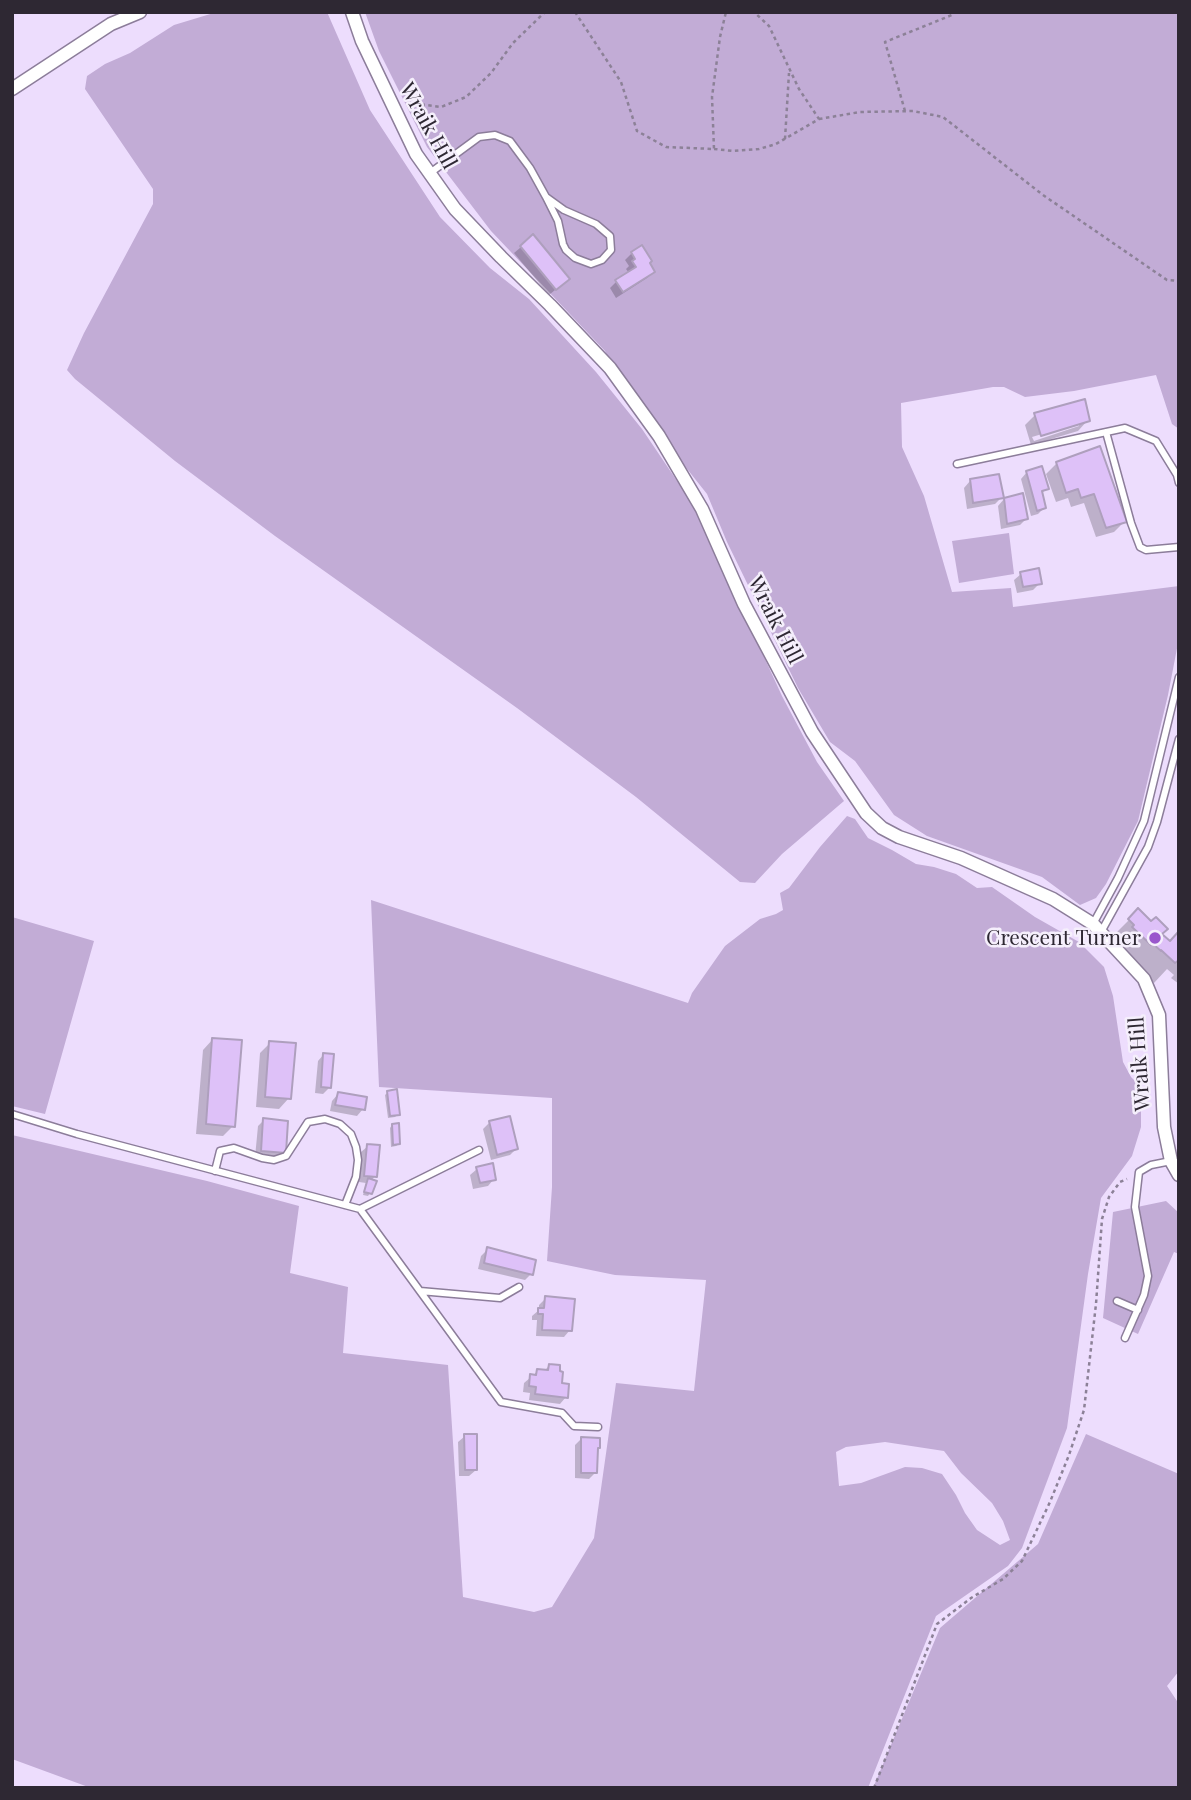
<!DOCTYPE html>
<html>
<head>
<meta charset="utf-8">
<style>
	body { margin:0 }
	#map { position:relative; width:1191px; height:1800px; overflow:hidden; background:#edddfd; font-family:"Playfair Display",serif }
	canvas { display:block }
	.frame { position:absolute; inset:0; border:14px solid #2e2833; pointer-events:none }
</style>
</head>
<body>
<div id="map">
<canvas width="1191" height="1800"></canvas>
<div class="frame"></div>
</div>
<script>
const context = document.querySelector('canvas').getContext('2d');
context.lineJoin = 'round';
function fill(path, color) { context.fillStyle = color; context.fill(path, 'evenodd'); }
const shape = rows => new Path2D(rows.map(r => 'M' + r).join(''));
function stroke(path, color, width, dash) { context.strokeStyle = color; context.lineWidth = width; context.lineCap = dash ? 'butt' : 'round'; context.setLineDash(dash || []); context.stroke(path); }
function drawText(font, color, halo, rows, align = 'center') {
  context.font = font + ' "Playfair Display",serif'; context.lineWidth = 5; context.setLineDash([]); context.textBaseline = 'middle'; context.strokeStyle = halo; context.fillStyle = color; for (const [text, x, y, turn = 0] of rows) {
    context.save(); context.translate(x, y); context.rotate((+turn || 0) * Math.PI / 180); context.textAlign = isNaN(turn) ? turn : align; if (halo) context.strokeText(text, 0, 0); context.fillText(text, 0, 0); context.restore();
  }
}
const green = shape([
	[217,12,327,12,370,110,440,217,490,268,529,299,596,372,642,429,696,509,782,696,817,762,844,801,782,854,755,883,740,882,636,797,517,708,275,536,175,461,75,379,67,370,84,333,153,204,153,189,85,89,87,76,105,64,130,53,174,25],
	[365,12,1179,12,1179,429,1172,424,1156,375,1074,391,1025,397,1004,387,993,387,901,403,902,447,924,496,952,592,1011,588,1013,607,1179,586,1179,638,1168,695,1138,821,1106,884,1096,898,1080,905,1042,877,927,836,894,815,855,761,830,742,798,688,765,620,727,542,707,494,676,455,609,360,605,351,491,231,427,147,379,51],
	[534,235,570,278,556,290,520,246],
	[642,245,652,261,650,263,655,272,623,292,615,280,636,267,632,261,635,259,631,252],
	[1009,533,1014,574,959,583,952,541],
	[847,816,855,819,868,838,892,850,916,864,934,867,956,874,977,888,992,887,1035,917,1079,942,1104,967,1113,996,1123,1062,1131,1077,1141,1087,1141,1127,1132,1156,1101,1198,1088,1274,1067,1428,1022,1548,1008,1566,936,1616,868,1788,91,1788,12,1759,12,1135,207,1181,299,1206,290,1273,348,1287,343,1353,448,1365,463,1597,534,1612,552,1607,594,1538,616,1383,694,1391,706,1280,615,1275,547,1261,552,1187,552,1098,379,1087,371,900,688,1003,692,993,725,946,760,919,776,914,783,910,780,893,789,888,820,847],
	[885,1442,944,1451,961,1473,992,1503,1003,1521,1010,1540,1000,1545,977,1530,965,1513,956,1495,942,1474,922,1468,905,1467,861,1483,839,1486,836,1452,846,1447],
	[12,917,94,941,45,1114,12,1106],
	[1166,1201,1179,1213,1179,1254,1174,1252,1138,1334,1103,1318,1113,1212],
	[1086,1434,1179,1474,1179,1671,1167,1686,1179,1704,1179,1788,873,1788,940,1628,1038,1544]
]);
const shadow = shape([
	[533,237,561,285,549,295,514,253],
	[632,253,648,263,653,272,647,278,616,298,610,288,616,282,629,273,626,269,629,266,625,260],
	[1035,415,1088,420,1078,431,1031,445,1025,425],
	[1079,423,1079,426,1034,441,1032,437],
	[1099,448,1125,521,1114,532,1096,537,1084,503,1071,507,1068,498,1056,502,1046,474,1056,464],
	[1027,472,1047,488,1041,494,1044,508,1038,514,1031,516,1021,479],
	[970,481,1002,497,995,504,967,509,964,488],
	[1004,499,1026,519,1020,525,1001,529,998,506],
	[1021,574,1040,583,1033,590,1017,593,1014,580],
	[1138,911,1168,942,1179,931,1179,984,1171,978,1174,975,1167,969,1154,983,1108,941],
	[213,1039,233,1126,223,1136,196,1134,203,1050],
	[270,1043,289,1098,279,1109,256,1107,260,1053],
	[324,1054,330,1087,323,1094,315,1093,318,1061],
	[388,1092,398,1114,395,1117,388,1118,385,1095],
	[338,1094,363,1109,357,1116,330,1111,332,1101],
	[264,1120,284,1152,277,1159,255,1157,258,1126],
	[490,1122,516,1149,510,1155,491,1160,483,1129],
	[392,1125,399,1144,396,1146,391,1147,390,1128],
	[368,1146,375,1176,371,1181,370,1193,368,1196,363,1195,366,1183,359,1182,361,1152],
	[477,1169,494,1179,488,1186,473,1189,470,1175],
	[488,1249,531,1274,525,1280,478,1269,481,1256],
	[546,1298,570,1330,564,1337,536,1336,537,1320,532,1320,532,1316,539,1310,539,1305],
	[550,1365,566,1397,560,1404,529,1400,530,1393,523,1392,524,1383,538,1371,544,1371],
	[465,1436,476,1470,469,1476,459,1476,458,1442],
	[581,1439,595,1473,589,1479,575,1478,575,1445]
]);
const building = shape([
	[533,234,570,279,556,290,520,246,533,234],
	[642,245,652,261,650,263,655,272,623,292,615,280,636,267,632,261,635,259,631,252,642,245],
	[1085,399,1090,421,1041,436,1034,413,1085,399],
	[1100,446,1127,522,1106,528,1094,494,1081,498,1078,489,1066,493,1056,462,1100,446],
	[1042,466,1049,489,1042,491,1046,508,1037,511,1026,471,1042,466],
	[999,474,1004,498,973,503,970,479,999,474],
	[1023,493,1028,519,1007,524,1004,498,1023,493],
	[1039,568,1042,584,1023,587,1020,572,1039,568],
	[1138,908,1151,921,1156,917,1168,929,1162,934,1170,941,1179,931,1179,960,1175,963,1161,950,1161,951,1153,944,1151,945,1132,927,1134,925,1128,919,1138,908],
	[212,1038,242,1040,235,1127,206,1124,212,1038],
	[269,1041,296,1043,291,1099,265,1097,269,1041],
	[323,1053,334,1054,331,1088,321,1087,323,1053],
	[397,1089,400,1115,390,1116,387,1091,397,1089],
	[338,1092,367,1097,365,1110,335,1105,338,1092],
	[510,1116,518,1149,497,1155,489,1121,510,1116],
	[263,1118,288,1121,286,1153,261,1151,263,1118],
	[399,1123,400,1144,393,1145,392,1124,399,1123],
	[367,1144,380,1145,377,1177,364,1176,367,1144],
	[493,1163,496,1180,480,1183,476,1167,493,1163],
	[368,1178,377,1181,372,1194,364,1192,368,1178],
	[487,1247,536,1260,533,1275,484,1263,487,1247],
	[545,1296,575,1299,572,1331,542,1330,543,1314,538,1314,538,1308,544,1308,545,1296],
	[549,1364,560,1365,560,1371,563,1372,562,1383,569,1384,568,1398,535,1394,536,1387,529,1386,530,1374,536,1375,537,1369,548,1370,549,1364],
	[464,1434,477,1434,477,1470,465,1470,464,1434],
	[581,1437,600,1438,600,1448,598,1448,597,1473,581,1473,581,1437]
]);
const path = shape([
	[575,12,621,82,637,131,666,147,714,149,712,97,720,37,726,12],
	[408,105,411,103,441,107,466,97,491,73,513,43,545,12],
	[905,111,885,42,952,15,955,12],
	[819,119,860,112,913,111,943,117,1043,195,1167,280,1179,281],
	[785,139,789,73],
	[714,149,733,151,759,149,776,144,819,119,799,89,769,26,754,12],
	[874,1788,937,1624,971,1598,1003,1579,1022,1561,1050,1502,1069,1455,1084,1410,1096,1304,1102,1219,1109,1197,1120,1182,1127,1179]
]);
const lane = shape([
	[430,173,479,137,495,135,510,141,530,168,546,197,564,210,596,224,610,236,611,250,602,260,591,264,575,258,566,250,563,244,558,221,546,197],
	[1106,432,1131,523,1140,547,1146,550,1179,547],
	[957,464,1125,428,1156,441,1177,475,1179,483],
	[1093,924,1118,878,1144,821,1179,677],
	[1101,932,1148,847,1157,822,1179,739],
	[12,1114,77,1134,360,1209,501,1402,562,1413,574,1426,598,1427],
	[215,1171,220,1151,234,1148,262,1158,274,1160,286,1156,308,1122,325,1119,340,1124,351,1134,356,1147,358,1160,356,1177,345,1205],
	[360,1209,479,1150],
	[420,1291,500,1298,519,1287],
	[1117,1301,1138,1310],
	[1125,1338,1144,1295,1148,1276,1135,1207,1139,1172,1151,1165,1171,1161]
]);
const street = shape([
	[352,12,362,41,416,154,455,209,501,257,550,305,610,368,659,436,702,509,744,604,812,732,866,813,882,828,899,837,961,858,1053,899,1093,924,1144,979,1159,1015,1164,1127,1171,1161,1179,1175],
	[12,89,111,24,140,12]
]);
const markers = [
	[1155,938,7,"#9a57cc"]
];
const streetNames = [
	["Wraik Hill",428,126,61],
	["Wraik Hill",775,620,63],
	["Wraik Hill",1140,1064,-94]
];
const poiNames = [
	["Crescent Turner",1141,938]
];
fill(green, '#c2acd6');
fill(shadow, '#0003');
fill(building, '#dec1f8');
stroke(building, '#ae9fbd', 2);
stroke(lane, '#8c7d9a', 9);
stroke(street, '#8c7d9a', 15);
stroke(path, '#8c8197', 2.5, [3.5, 3.5]);
stroke(lane, '#fff', 6);
stroke(street, '#fff', 12);
for (const [x, y, r, color] of markers) { const dot = new Path2D(); dot.arc(x, y, r, 0, 2 * Math.PI); context.fillStyle = color; context.fill(dot); stroke(dot, '#f5effc', 2.5); }
drawText('21px', '#2e2833', '#f5effc', streetNames);
drawText('21px', '#2e2833', '#f5effc', poiNames, 'right');
</script>
</body>
</html>
